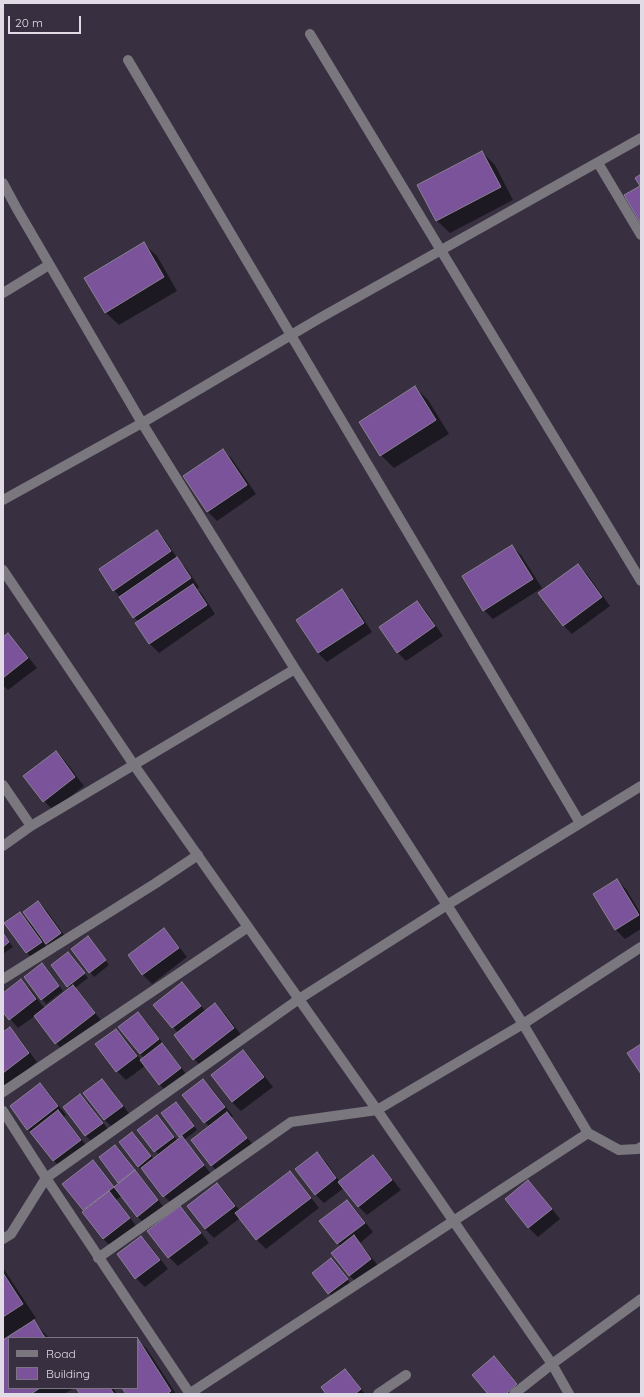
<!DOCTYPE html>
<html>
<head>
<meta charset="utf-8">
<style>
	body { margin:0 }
	#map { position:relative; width:644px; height:1397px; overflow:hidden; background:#383040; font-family:Quicksand,sans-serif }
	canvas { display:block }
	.frame { position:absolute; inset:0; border:4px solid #e0dbe5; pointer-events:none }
	.legend { position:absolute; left:8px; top:1337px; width:130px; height:52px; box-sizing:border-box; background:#383040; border:1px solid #7b7482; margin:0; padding:5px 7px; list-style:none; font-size:12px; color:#e0dbe5 }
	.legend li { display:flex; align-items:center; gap:8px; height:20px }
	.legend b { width:20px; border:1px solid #7b7482 }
	.scale { position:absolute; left:8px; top:16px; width:73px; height:18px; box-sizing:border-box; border:2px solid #e0dbe5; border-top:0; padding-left:5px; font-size:12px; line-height:14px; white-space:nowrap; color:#e0dbe5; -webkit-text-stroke:3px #383040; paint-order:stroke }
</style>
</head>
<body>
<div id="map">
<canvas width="644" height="1397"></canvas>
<div class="frame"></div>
<ul class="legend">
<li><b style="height:5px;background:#7b777f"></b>Road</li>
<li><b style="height:11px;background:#7a539a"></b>Building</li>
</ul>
<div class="scale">20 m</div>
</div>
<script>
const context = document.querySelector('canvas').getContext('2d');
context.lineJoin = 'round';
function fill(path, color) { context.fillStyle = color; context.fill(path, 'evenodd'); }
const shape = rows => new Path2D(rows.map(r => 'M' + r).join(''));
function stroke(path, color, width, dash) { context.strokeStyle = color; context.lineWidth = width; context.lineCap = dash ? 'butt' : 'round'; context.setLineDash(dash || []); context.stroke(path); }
const shadow = shape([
	[482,152,495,165,513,200,450,233,436,220],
	[143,243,157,256,177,291,119,325,105,312],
	[415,387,428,400,449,434,394,468,381,455],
	[223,450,232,459,256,494,217,521,208,512,184,477],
	[157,531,166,541,179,561,186,568,199,587,197,589,202,594,215,614,159,653,150,644,139,622,134,617,120,597,114,590],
	[512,546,521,555,542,588,493,619,484,610],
	[578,565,587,574,610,606,572,634,563,625],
	[342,591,351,600,372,632,327,662,318,653,297,620],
	[417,602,426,611,443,636,406,661,397,652],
	[8,634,17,643,37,668,8,690,3,685,3,638],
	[56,752,65,761,84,786,53,810,44,801],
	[617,880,626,889,641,914,641,929,625,939,616,930,594,894],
	[38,902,47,911,69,942,56,952,44,941,43,942,50,951,36,962,27,953,6,923,20,913,32,925],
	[164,930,173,939,187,957,152,984,143,975,129,955],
	[3,933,13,947,3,954],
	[88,938,109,965,94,977,90,972],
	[68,953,88,978,75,988,82,996,103,1023,65,1052,56,1043,35,1016,18,1028,3,1011,3,994,21,980,30,989,45,1009,71,989,52,966],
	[46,969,63,991,46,1004,42,999],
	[182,984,191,993,206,1012,215,1004,224,1013,243,1037,203,1068,194,1059,178,1033,155,1005],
	[138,1013,147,1022,189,1078,169,1094,160,1085,145,1066,126,1080,117,1071,116,1030,125,1039,141,1060,144,1058,140,1054],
	[10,1029,19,1038,37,1062,3,1089,3,1034],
	[243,1051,252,1060,273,1087,241,1111,232,1102],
	[102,1080,111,1089,131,1116,114,1129,105,1120,85,1093],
	[203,1080,212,1089,233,1116,231,1118,255,1147,220,1174,211,1165,209,1126,205,1122],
	[40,1084,49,1093,66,1115,64,1117,89,1149,63,1170,54,1161,28,1129],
	[80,1095,89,1104,111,1133,95,1145,86,1136,64,1108],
	[180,1107,197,1130,184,1140,212,1175,173,1205,164,1196,144,1170,143,1171,138,1166,132,1133,154,1159,159,1155,139,1130,157,1116,178,1141,181,1138,180,1136],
	[115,1146,124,1155,166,1210,146,1225,137,1216,122,1196,116,1200,138,1228,113,1248,103,1239,85,1211,64,1184,93,1162,115,1187,120,1183,100,1158],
	[317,1153,326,1162,340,1182,373,1156,382,1166,401,1190,367,1215,358,1206,344,1188,324,1203,315,1194],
	[290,1173,299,1182,319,1208,266,1249,257,1240,240,1218,214,1238,205,1229,188,1206,217,1184,226,1193,240,1211],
	[528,1181,537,1190,560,1219,538,1237,529,1228,506,1199],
	[347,1201,356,1210,373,1232,360,1243,380,1268,358,1284,349,1275,341,1247,321,1222],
	[180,1207,189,1216,209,1243,178,1266,169,1257],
	[141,1237,150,1246,168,1269,145,1287,136,1278],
	[331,1259,351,1284,333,1298,314,1273],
	[3,1268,36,1318,32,1320,49,1338,46,1338,45,1335,42,1335,44,1338,9,1338,9,1388,74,1388,64,1394,3,1394,3,1342,21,1330,20,1328,3,1339],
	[138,1340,147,1349,176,1394,127,1394,123,1388,137,1388],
	[494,1357,503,1366,526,1394,489,1394],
	[345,1370,354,1379,365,1394,328,1394],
	[77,1388,113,1388,117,1394,81,1394]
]);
const building = shape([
	[482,151,501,187,436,221,417,185,482,151],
	[641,174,641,224,624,195,640,186,635,178,641,174],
	[144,242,164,277,105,313,84,278,144,242],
	[415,386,436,420,380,456,359,422,415,386],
	[223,449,247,485,207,512,183,476,223,449],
	[157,530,171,551,113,591,99,569,157,530],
	[512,545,533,579,483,611,462,576,512,545],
	[177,557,191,578,133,618,119,597,177,557],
	[578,564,602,597,563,626,538,593,578,564],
	[193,584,207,605,149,644,135,623,193,584],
	[342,589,364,623,318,653,296,620,342,589],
	[417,601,435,626,397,653,379,627,417,601],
	[8,633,28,658,3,678,3,637,8,633],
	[56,751,75,777,43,802,23,776,56,751],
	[617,879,639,915,615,930,593,894,617,879],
	[38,901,61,933,46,944,23,912,38,901],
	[20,912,42,942,26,953,4,923,20,912],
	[164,928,179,948,142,975,128,955,164,928],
	[3,933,9,942,3,947,3,933],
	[88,936,106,960,89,973,71,949,88,936],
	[68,952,85,973,67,987,51,965,68,952],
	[42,963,59,986,41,1000,24,977,42,963],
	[21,979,36,999,9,1020,3,1012,3,993,21,979],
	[182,982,201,1006,172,1028,153,1005,182,982],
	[73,985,95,1013,55,1044,34,1016,73,985],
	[215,1003,234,1028,193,1060,174,1035,215,1003],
	[138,1012,159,1039,140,1054,118,1027,138,1012],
	[10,1027,29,1053,3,1073,3,1032,10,1027],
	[116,1029,137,1056,116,1072,95,1044,116,1029],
	[162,1043,181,1068,159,1085,140,1060,162,1043],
	[641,1044,641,1074,627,1053,641,1044],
	[243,1050,264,1077,232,1102,211,1075,243,1050],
	[102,1079,123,1106,104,1120,83,1093,102,1079],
	[203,1079,225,1107,204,1123,182,1095,203,1079],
	[40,1083,58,1106,27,1130,10,1106,40,1083],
	[80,1094,103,1123,85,1136,63,1107,80,1094],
	[176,1102,194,1126,179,1137,161,1113,176,1102],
	[58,1110,81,1140,53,1161,30,1132,58,1110],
	[227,1112,247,1138,211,1166,191,1140,227,1112],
	[157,1115,174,1137,154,1152,137,1130,157,1115],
	[132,1132,151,1156,138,1167,119,1142,132,1132],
	[182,1136,204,1165,163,1197,141,1168,182,1136],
	[115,1145,135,1170,118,1183,99,1157,115,1145],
	[317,1152,336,1178,315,1195,295,1169,317,1152],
	[373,1155,392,1180,358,1207,338,1182,373,1155],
	[93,1160,114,1187,83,1210,62,1184,93,1160],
	[135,1170,158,1200,137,1217,114,1187,135,1170],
	[290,1171,311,1198,256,1240,235,1213,290,1171],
	[528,1180,552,1209,528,1228,505,1199,528,1180],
	[217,1183,235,1206,205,1229,187,1206,217,1183],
	[109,1191,130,1218,103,1239,82,1212,109,1191],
	[347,1200,365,1223,337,1244,319,1221,347,1200],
	[180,1206,201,1233,168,1258,147,1231,180,1206],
	[354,1235,371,1259,349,1276,331,1253,354,1235],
	[141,1236,160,1260,135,1279,117,1254,141,1236],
	[331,1258,348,1279,328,1294,312,1273,331,1258],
	[3,1273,23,1304,3,1317,3,1273],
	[34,1320,45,1338,9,1338,9,1388,40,1388,31,1394,3,1394,3,1340,34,1320],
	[138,1339,171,1391,166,1394,126,1394,122,1388,137,1388,138,1339],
	[494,1356,517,1384,506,1394,488,1394,472,1375,494,1356],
	[345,1369,361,1389,355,1394,326,1394,321,1387,345,1369],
	[76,1388,110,1388,114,1394,80,1394,76,1388]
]);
const minor = shape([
	[310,34,641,581],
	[128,60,580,823],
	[598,163,641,235],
	[3,183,17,209,142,423,295,669,447,905,523,1024,588,1133,619,1150,638,1149,641,1147],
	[3,293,49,265],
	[3,500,142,423,320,318,641,138],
	[3,570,134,765,377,1110,552,1364,641,1299],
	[3,785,31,826],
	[3,846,31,826,295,669],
	[3,979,156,883,198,855],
	[3,1092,248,927],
	[3,1111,46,1178,190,1394],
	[3,1239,11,1234,46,1178,299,999,447,905,641,786],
	[98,1258,291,1122,377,1110,523,1024,641,947],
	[189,1394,588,1133],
	[378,1394,406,1375],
	[514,1394,552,1364,569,1394]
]);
fill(shadow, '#0007');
fill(building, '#7a539a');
stroke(building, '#8a8193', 1);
stroke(minor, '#7b777f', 10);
</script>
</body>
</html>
